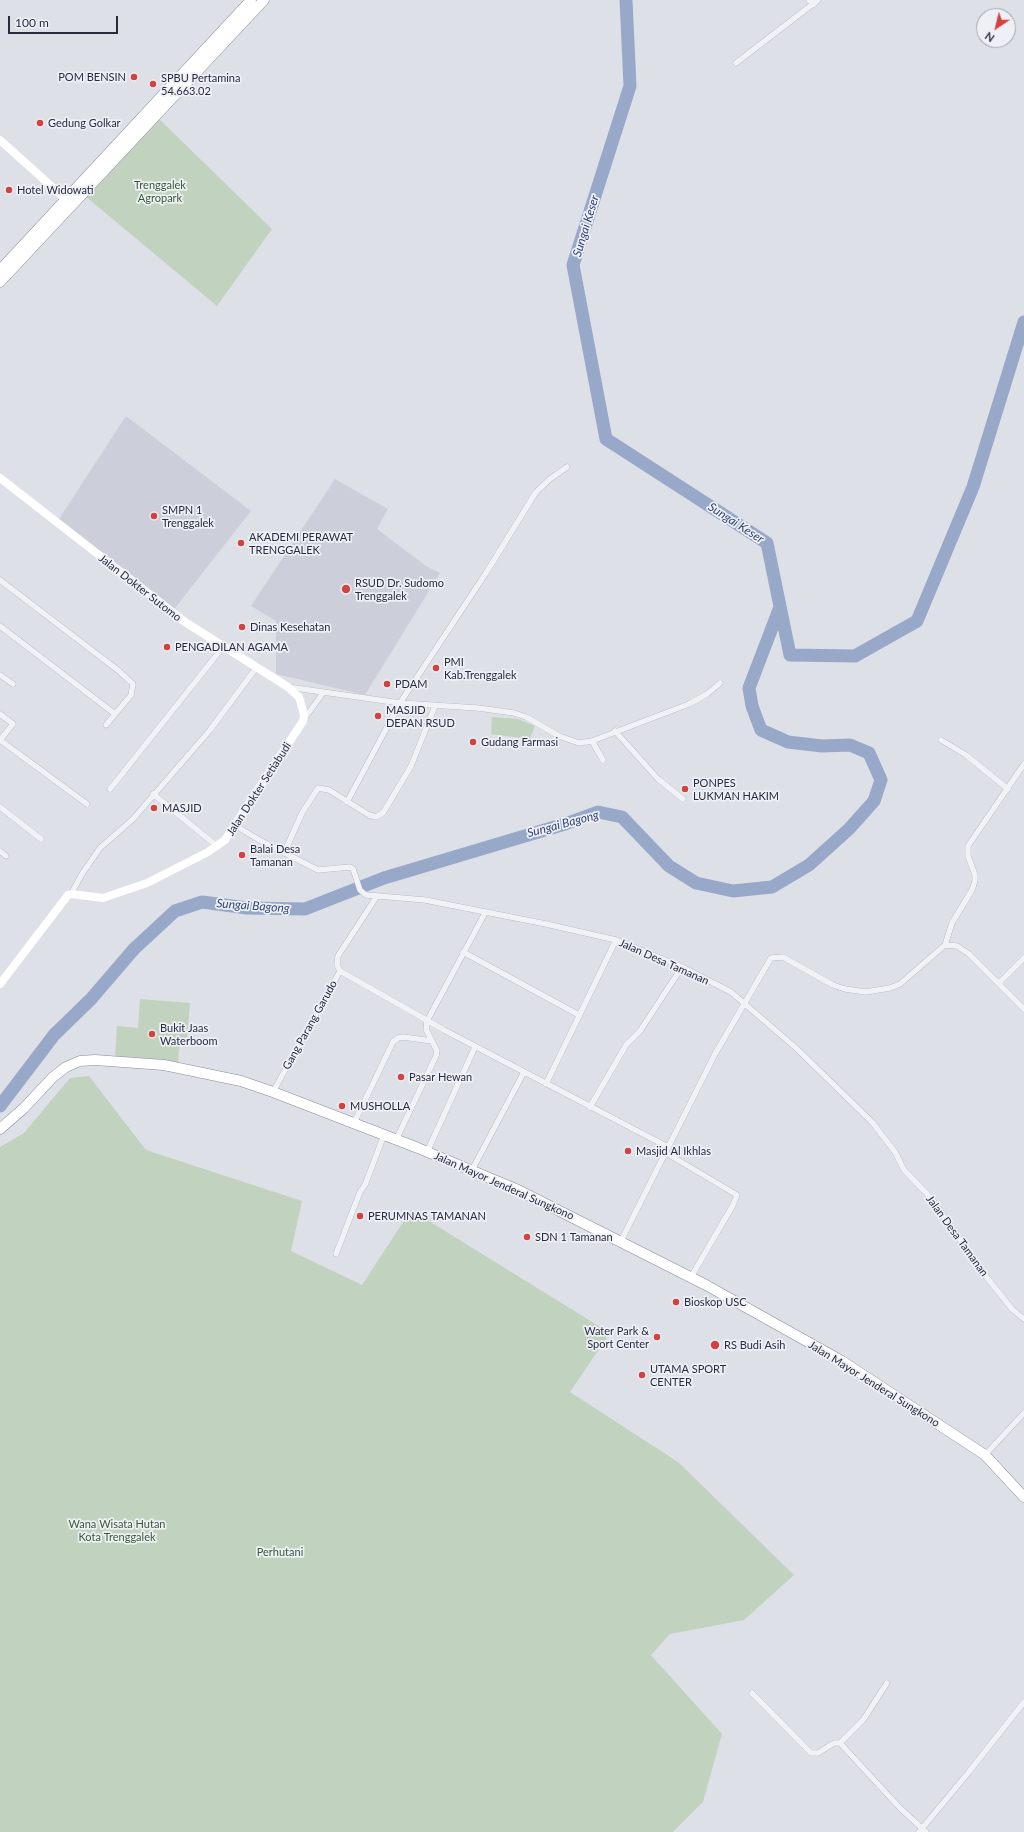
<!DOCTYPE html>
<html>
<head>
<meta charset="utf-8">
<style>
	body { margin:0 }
	#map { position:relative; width:1024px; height:1832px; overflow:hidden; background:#dee0e8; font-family:Lato,sans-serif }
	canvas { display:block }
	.north { position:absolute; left:976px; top:8px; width:40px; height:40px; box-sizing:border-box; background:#eef0f6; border:1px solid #9ea2ad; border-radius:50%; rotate:215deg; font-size:11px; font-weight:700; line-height:16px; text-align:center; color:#272c3f }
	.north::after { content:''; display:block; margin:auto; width:14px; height:18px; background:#d04341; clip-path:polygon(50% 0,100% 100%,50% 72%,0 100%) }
	.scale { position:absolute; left:8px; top:16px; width:110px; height:18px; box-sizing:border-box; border:2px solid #272c3f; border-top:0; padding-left:5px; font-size:12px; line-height:14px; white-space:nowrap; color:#272c3f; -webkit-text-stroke:3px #eef0f6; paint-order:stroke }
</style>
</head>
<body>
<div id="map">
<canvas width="1024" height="1832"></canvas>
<div class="north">N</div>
<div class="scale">100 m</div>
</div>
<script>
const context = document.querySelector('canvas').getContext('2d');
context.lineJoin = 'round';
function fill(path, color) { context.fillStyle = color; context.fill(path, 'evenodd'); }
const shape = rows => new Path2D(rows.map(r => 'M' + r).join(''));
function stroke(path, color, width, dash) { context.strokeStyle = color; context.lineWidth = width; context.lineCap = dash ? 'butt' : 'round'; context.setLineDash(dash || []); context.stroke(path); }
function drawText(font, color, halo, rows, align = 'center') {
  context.font = font + ' Lato,sans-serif'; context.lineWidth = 3.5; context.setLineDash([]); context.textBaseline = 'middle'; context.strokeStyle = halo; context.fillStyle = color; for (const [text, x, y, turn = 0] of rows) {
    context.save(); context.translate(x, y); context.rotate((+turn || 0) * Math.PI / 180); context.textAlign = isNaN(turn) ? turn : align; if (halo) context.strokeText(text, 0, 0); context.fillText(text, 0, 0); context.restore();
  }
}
const built = shape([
	[126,416,251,511,172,612,57,522],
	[335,479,388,509,377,529,426,566,440,573,365,695,276,674,276,621,251,606]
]);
const green = shape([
	[158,118,272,229,217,306,85,196],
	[492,717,518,719,535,726,530,739,491,734],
	[140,999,190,1003,187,1040,180,1040,178,1063,115,1058,117,1026,138,1028],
	[89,1076,146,1150,302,1201,291,1251,362,1285,411,1210,610,1333,570,1392,678,1462,794,1575,744,1620,670,1634,651,1655,722,1734,703,1802,673,1832,0,1832,0,1147,24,1133,70,1078]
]);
const river = shape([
	[626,0,630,86,573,265,606,439,767,543,790,655,855,656,917,621,973,487,1024,322],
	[0,1106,54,1035,91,999,134,949,175,911,202,902,247,908,305,909,384,878,565,824,598,812,622,817,669,866,696,883,733,891,772,887,809,865,849,829,874,801,881,780,869,753,850,745,822,746,788,742,761,730,752,706,749,688,780,607]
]);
const street = shape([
	[809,0,814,4],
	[736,63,818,0],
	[0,580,119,671,133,684,131,695,106,725],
	[0,626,115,714],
	[0,675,13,684],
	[288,687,400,703,478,708,514,713,526,717,559,736,579,743,592,741,689,704,707,694,720,683],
	[0,714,13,724,0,740,87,804],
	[304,719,323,693],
	[615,731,658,779,683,799],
	[941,740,966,755,1008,789],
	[592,741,603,760],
	[110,789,223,647],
	[153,794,217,846],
	[347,802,400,703,486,573,536,492,550,479,567,467],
	[0,807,41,839],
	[236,826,261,841,318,870,350,867,353,869,360,890,366,895,425,900,546,924,616,940,682,967,731,992,796,1048,872,1122,895,1152,904,1170,932,1199,980,1269,1012,1309,1024,1319],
	[0,851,6,856],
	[284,853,302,813,318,788,329,790,369,815,376,817,383,813,411,766,435,706],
	[71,894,82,874,100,848,133,819,210,730,256,668],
	[945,945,952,923,972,890,975,881,975,875,968,856,968,846,1024,764],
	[463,952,579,1015],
	[340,971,444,1030,668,1147],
	[999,983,1024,958],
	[546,1084,616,940],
	[273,1092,340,971,337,965,338,956,377,896],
	[590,1107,626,1045,640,1031,682,967],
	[354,1123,393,1042,398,1038,403,1037,432,1041],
	[396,1140,436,1056,437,1051,426,1029,427,1021,485,913],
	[427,1152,475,1047],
	[666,1153,737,1195,733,1205,691,1277],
	[472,1170,524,1072],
	[621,1241,715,1054,771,958,783,957,833,985,845,989,866,992,890,988,900,984,945,945,957,946,969,954,1024,1009],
	[336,1254,360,1192,365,1185,384,1135],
	[985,1455,1024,1413],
	[752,1693,811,1753,818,1753,834,1743,840,1743,900,1808,926,1832],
	[840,1743,863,1720,887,1683],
	[919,1832,968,1773,1024,1702]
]);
const secondary = shape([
	[0,140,69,202],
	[0,478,185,622,288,687,299,697,304,715,303,721,225,840,208,852,147,883,103,898,71,894,68,895,0,984]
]);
const highway = shape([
	[0,270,251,0],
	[0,282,264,0],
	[0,1129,24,1108,53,1077,66,1067,80,1061,95,1060,164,1065,241,1081,273,1092,418,1148,516,1189,706,1285,842,1361,985,1455,1024,1497]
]);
const markers = [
	[134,77,4,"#d04341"],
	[153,84,4,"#d04341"],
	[40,123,4,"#d04341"],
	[9,190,4,"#d04341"],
	[154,516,4,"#d04341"],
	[241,543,4,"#d04341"],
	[346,589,5,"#d04341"],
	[242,627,4,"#d04341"],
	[167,647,4,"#d04341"],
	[436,668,4,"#d04341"],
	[387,684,4,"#d04341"],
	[378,716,4,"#d04341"],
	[473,742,4,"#d04341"],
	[685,789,4,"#d04341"],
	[154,808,4,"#d04341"],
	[242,855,4,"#d04341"],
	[152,1034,4,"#d04341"],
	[401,1077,4,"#d04341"],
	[342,1106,4,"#d04341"],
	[628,1151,4,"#d04341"],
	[360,1216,4,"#d04341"],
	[527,1237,4,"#d04341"],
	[676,1302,4,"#d04341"],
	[657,1337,4,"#d04341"],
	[715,1345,5,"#d04341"],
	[642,1375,4,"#d04341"]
];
const poiNames = [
	["POM BENSIN",126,77,"right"],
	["SPBU Pertamina",161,78],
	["54.663.02",161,91],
	["Gedung Golkar",48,123],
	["Hotel Widowati",17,190],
	["SMPN 1",162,510],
	["Trenggalek",162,523],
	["AKADEMI PERAWAT",249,537],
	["TRENGGALEK",249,550],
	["RSUD Dr. Sudomo",355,583],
	["Trenggalek",355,596],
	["Dinas Kesehatan",250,627],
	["PENGADILAN AGAMA",175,647],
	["PMI",444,662],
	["Kab.Trenggalek",444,675],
	["PDAM",395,684],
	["MASJID",386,710],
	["DEPAN RSUD",386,723],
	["Gudang Farmasi",481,742],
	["PONPES",693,783],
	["LUKMAN HAKIM",693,796],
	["MASJID",162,808],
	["Balai Desa",250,849],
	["Tamanan",250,862],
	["Bukit Jaas",160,1028],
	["Waterboom",160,1041],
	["Pasar Hewan",409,1077],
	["MUSHOLLA",350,1106],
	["Masjid Al Ikhlas",636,1151],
	["PERUMNAS TAMANAN",368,1216],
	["SDN 1 Tamanan",535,1237],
	["Bioskop USC",684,1302],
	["Water Park &",649,1331,"right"],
	["Sport Center",649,1344,"right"],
	["RS Budi Asih",724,1345],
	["UTAMA SPORT",650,1369],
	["CENTER",650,1382]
];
const parkNames = [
	["Trenggalek",160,185],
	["Agropark",160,198],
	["Wana Wisata Hutan",117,1524],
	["Kota Trenggalek",117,1537],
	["Perhutani",280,1552]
];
const streetNames = [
	["Jalan Dokter Sutomo",140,588,38],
	["Jalan Dokter Setiabudi",259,789,-57],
	["Jalan Desa Tamanan",664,962,24],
	["Gang Parang Garudo",310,1025,-61],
	["Jalan Mayor Jenderal Sungkono",504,1186,24],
	["Jalan Desa Tamanan",957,1236,54],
	["Jalan Mayor Jenderal Sungkono",874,1384,32]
];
const waterNames = [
	["Sungai Keser",586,226,-73],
	["Sungai Keser",736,523,33],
	["Sungai Bagong",563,824,-15],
	["Sungai Bagong",253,906,4]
];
fill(built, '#cccfda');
fill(green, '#c1d2bf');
stroke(river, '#98a8c9', 13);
stroke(street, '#a3a6b2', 6);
stroke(highway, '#858b9f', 11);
stroke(street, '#f1f2f6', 5.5);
stroke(secondary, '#fff', 8);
stroke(highway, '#fff', 10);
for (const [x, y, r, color] of markers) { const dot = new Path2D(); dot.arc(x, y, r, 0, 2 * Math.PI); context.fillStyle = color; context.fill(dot); stroke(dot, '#eef0f6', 1.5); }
drawText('11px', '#272c3f', '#eef0f6', poiNames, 'left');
drawText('11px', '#355b34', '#eef0f6', parkNames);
drawText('11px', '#272c3f', '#eef0f6', streetNames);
drawText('italic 12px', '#314373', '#eef0f6', waterNames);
</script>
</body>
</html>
